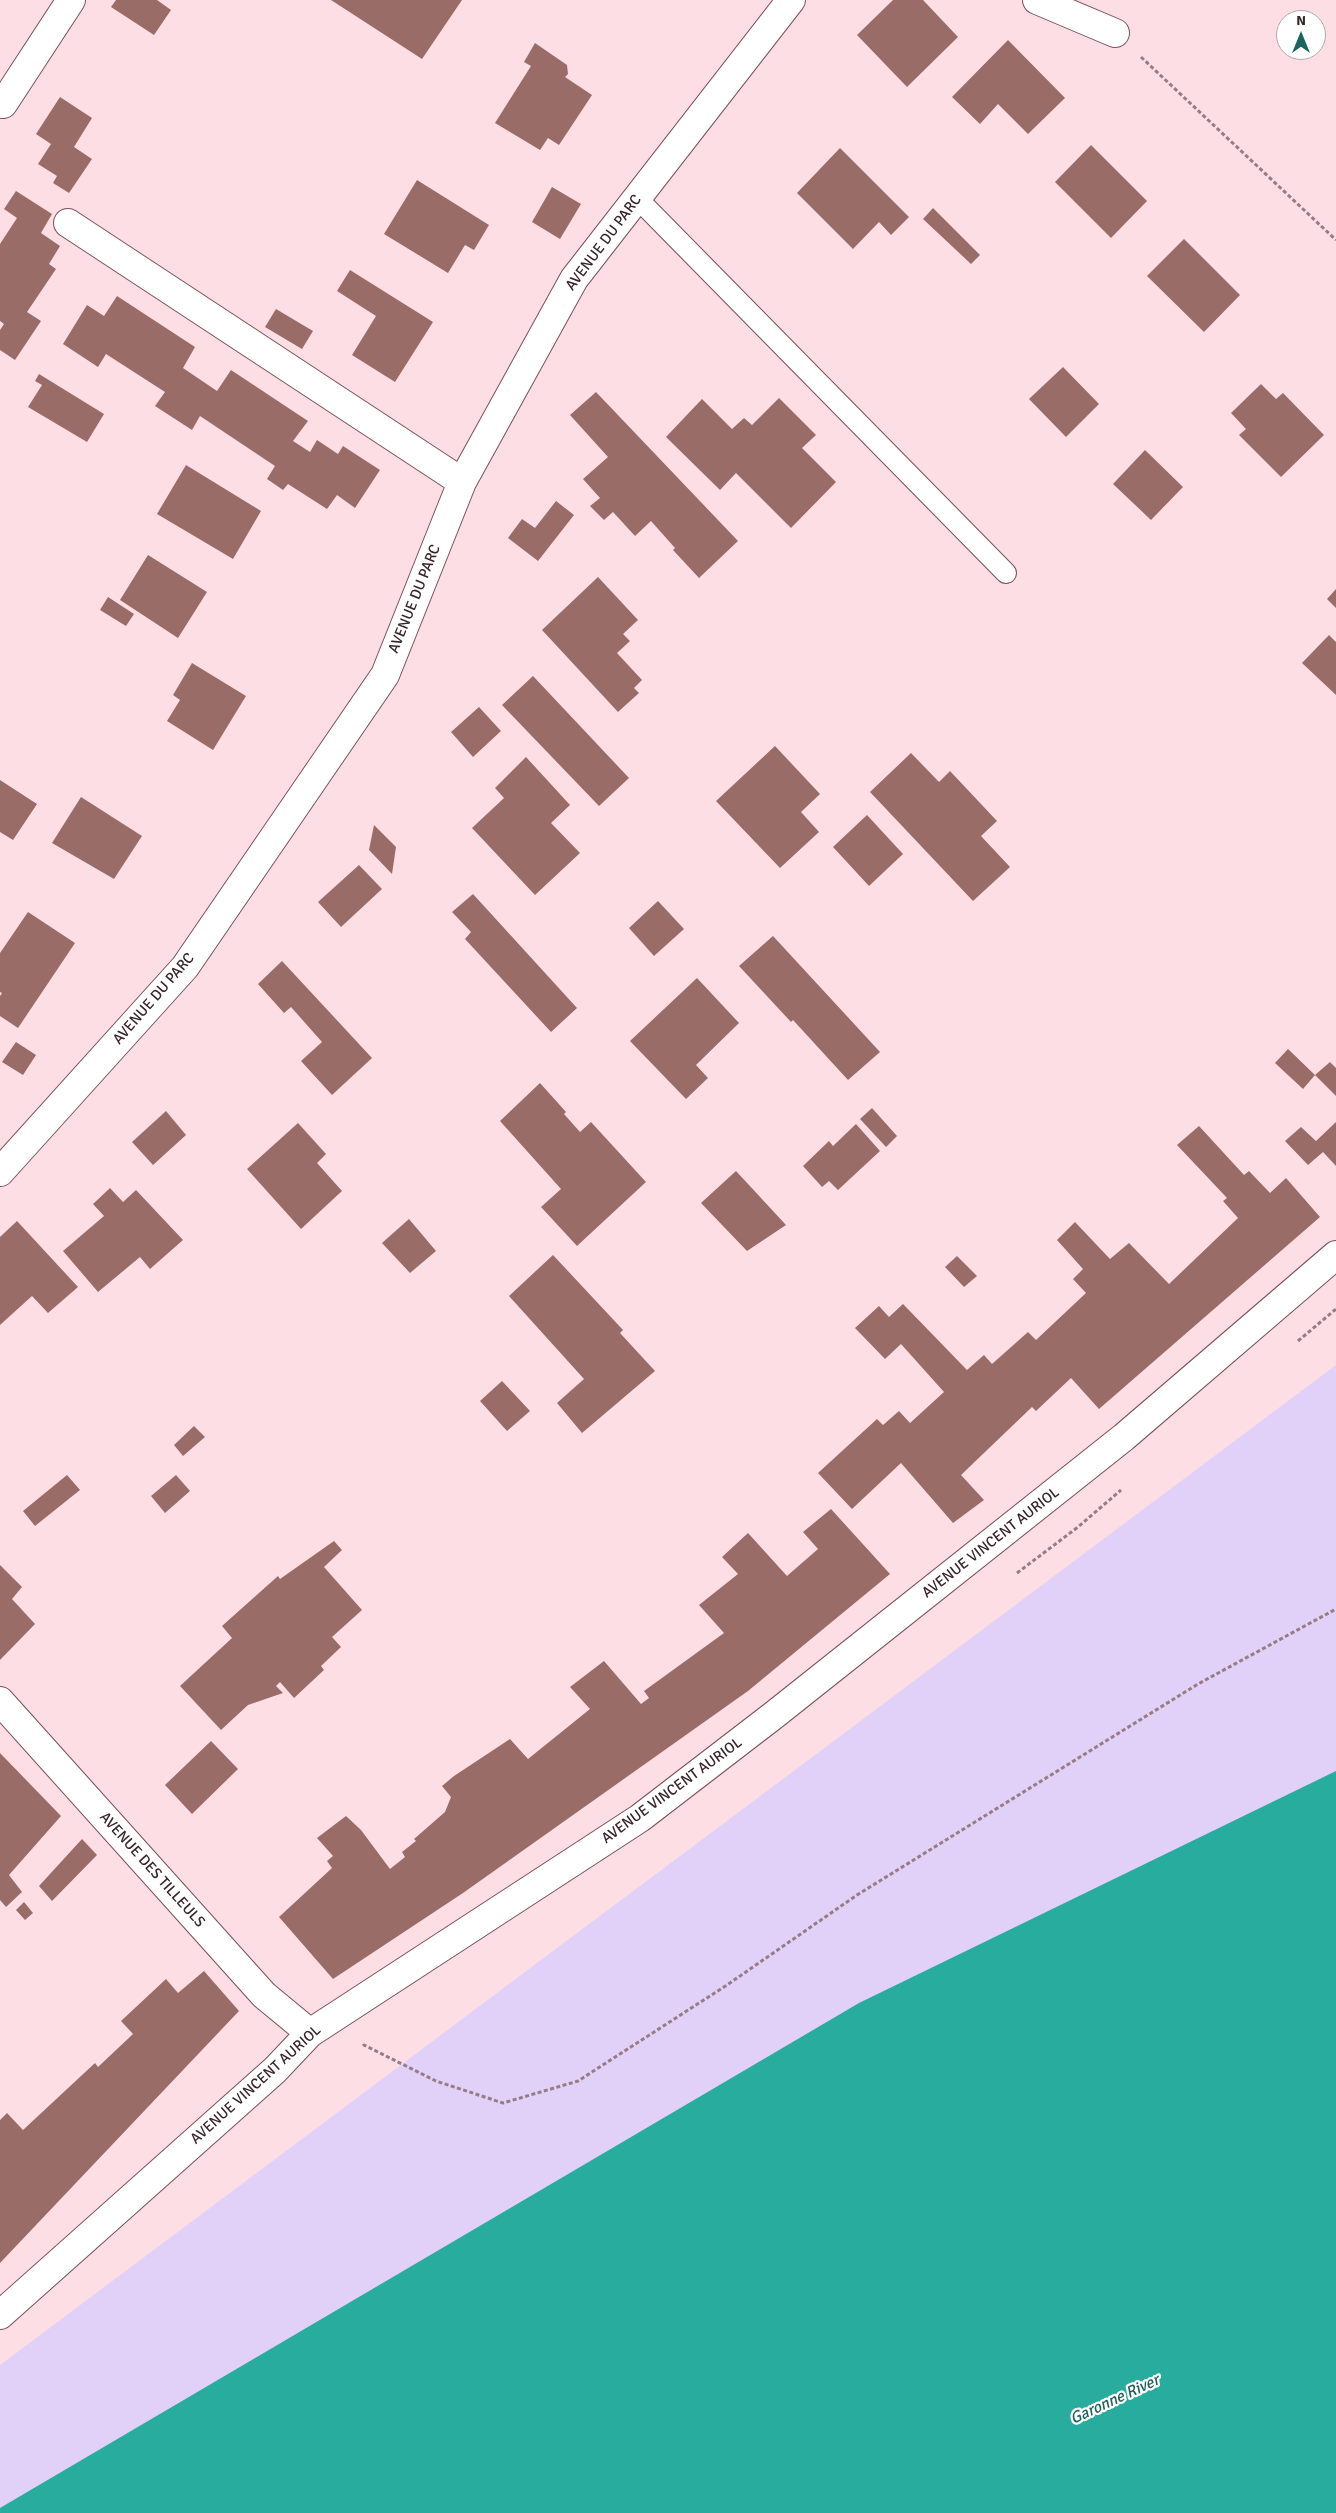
<!DOCTYPE html>
<html>
<head>
<meta charset="utf-8">
<style>
	body { margin:0 }
	#map { position:relative; width:1336px; height:2513px; overflow:hidden; background:#fddee5; font-family:Signika,sans-serif }
	canvas { display:block }
	.north { position:absolute; left:1276px; top:10px; width:50px; height:50px; box-sizing:border-box; background:#fff; border:1px solid #afa8a9; border-radius:50%; rotate:0deg; font-size:14px; font-weight:700; line-height:20px; text-align:center; color:#372529 }
	.north::after { content:''; display:block; margin:auto; width:18px; height:22px; background:#1a655d; clip-path:polygon(50% 0,100% 100%,50% 72%,0 100%) }
</style>
</head>
<body>
<div id="map">
<canvas width="1336" height="2513"></canvas>
<div class="north">N</div>
</div>
<script>
const context = document.querySelector('canvas').getContext('2d');
context.lineJoin = 'round';
function fill(path, color) { context.fillStyle = color; context.fill(path, 'evenodd'); }
const shape = rows => new Path2D(rows.map(r => 'M' + r).join(''));
function stroke(path, color, width, dash) { context.strokeStyle = color; context.lineWidth = width; context.lineCap = dash ? 'butt' : 'round'; context.setLineDash(dash || []); context.stroke(path); }
function drawText(font, color, halo, rows, align = 'center') {
  context.font = font + ' Signika,sans-serif'; context.lineWidth = 4.5; context.setLineDash([]); context.textBaseline = 'middle'; context.strokeStyle = halo; context.fillStyle = color; for (const [text, x, y, turn = 0] of rows) {
    context.save(); context.translate(x, y); context.rotate((+turn || 0) * Math.PI / 180); context.textAlign = isNaN(turn) ? turn : align; if (halo) context.strokeText(text, 0, 0); context.fillText(text, 0, 0); context.restore();
  }
}
const green = shape([
	[1336,1365,1336,1802,0,2513,0,2365]
]);
const water = shape([
	[1336,1771,1336,2513,0,2513,0,2508,859,2003]
]);
const building = shape([
	[116,0,157,0,171,10,154,35,111,7],
	[331,0,462,0,422,59],
	[893,0,923,0,958,37,907,87,857,35],
	[1008,40,1065,98,1028,134,998,104,980,124,952,97],
	[535,43,567,65,568,74,565,77,592,95,559,145,548,138,540,150,495,123,531,66,524,62],
	[60,97,92,118,74,147,92,159,69,193,53,183,57,176,38,164,51,144,36,134],
	[1091,145,1147,201,1111,238,1055,182],
	[840,148,909,217,891,235,879,222,853,249,797,193],
	[417,180,489,225,474,250,465,245,448,273,384,234],
	[552,187,581,204,560,239,532,222],
	[16,191,52,214,41,233,60,246,49,264,56,269,27,312,41,321,15,360,0,350,0,330,4,324,0,321,0,244,17,218,4,209],
	[933,208,980,255,971,264,923,219],
	[1184,239,1240,295,1204,332,1147,276],
	[350,270,433,322,395,382,352,355,376,316,337,291],
	[117,296,195,347,183,368,217,391,231,370,308,421,293,441,310,452,317,440,338,454,343,446,380,470,355,508,337,495,327,509,288,484,283,490,267,479,275,466,200,416,192,430,155,406,165,392,106,354,98,367,63,344,87,305,104,316],
	[276,309,313,331,302,349,265,327],
	[1063,367,1099,404,1066,437,1029,399],
	[39,374,104,414,87,442,28,407,42,385,35,381],
	[1261,384,1276,399,1283,393,1324,435,1281,477,1239,435,1246,429,1231,413],
	[596,392,738,541,699,578,673,550,675,548,651,521,635,536,613,512,604,520,590,506,600,498,583,479,608,457,570,415],
	[779,398,816,435,802,448,836,482,791,528,736,473,720,490,666,437,702,399,732,429,744,418,752,425],
	[1145,450,1183,487,1151,520,1113,484],
	[186,465,261,511,233,559,157,514],
	[556,501,574,515,538,561,508,538,522,519,535,528],
	[148,555,207,592,178,638,120,600],
	[598,577,638,620,623,634,630,641,617,653,642,680,634,688,639,693,618,712,542,630],
	[1336,589,1336,608,1327,599],
	[108,597,134,614,126,626,100,610],
	[1329,635,1336,642,1336,695,1302,663],
	[192,663,246,696,213,750,167,721,180,700,173,695],
	[533,676,629,778,599,806,502,705],
	[479,707,501,731,473,757,451,732],
	[775,746,820,794,801,812,819,832,780,868,716,801],
	[911,753,939,782,950,771,997,821,981,836,1010,867,973,901,870,792],
	[526,757,570,805,551,823,580,853,535,895,472,828,504,798,495,788],
	[0,780,37,804,13,840,0,832],
	[81,797,142,836,114,879,52,843],
	[867,815,903,854,869,886,833,847],
	[374,825,396,847,392,874,369,850],
	[359,865,382,889,341,927,318,902],
	[473,894,577,1008,551,1032,465,939,471,932,452,912],
	[658,901,684,929,654,956,629,928],
	[28,912,75,943,18,1028,0,1016,0,996,2,993,0,992,0,953],
	[773,936,880,1052,848,1080,793,1020,791,1022,739,966],
	[282,961,372,1058,332,1095,301,1061,322,1042,291,1007,284,1013,258,984],
	[697,978,739,1023,696,1065,708,1078,686,1099,630,1041],
	[16,1042,36,1055,23,1075,2,1062],
	[1288,1049,1315,1075,1330,1062,1336,1068,1336,1096,1315,1075,1303,1089,1275,1063],
	[540,1083,566,1112,564,1114,580,1132,591,1122,646,1182,577,1246,541,1207,561,1189,500,1121],
	[872,1108,897,1136,886,1147,860,1119],
	[166,1111,186,1135,153,1165,132,1142],
	[1336,1122,1336,1166,1323,1152,1308,1165,1285,1141,1301,1127,1316,1141],
	[298,1123,326,1154,317,1163,342,1191,301,1229,247,1169],
	[856,1124,880,1151,838,1190,829,1181,822,1187,803,1166,829,1141,833,1146],
	[1199,1126,1244,1175,1249,1171,1270,1193,1286,1178,1320,1217,1099,1409,1071,1378,1036,1411,1032,1407,961,1475,984,1500,953,1523,901,1463,852,1509,818,1473,877,1419,883,1425,899,1411,910,1423,944,1392,901,1344,885,1359,855,1328,879,1306,889,1317,903,1304,967,1370,984,1355,992,1364,1028,1332,1036,1340,1086,1293,1073,1279,1083,1269,1057,1240,1075,1222,1110,1259,1129,1243,1169,1284,1238,1218,1223,1201,1227,1198,1177,1145],
	[736,1171,786,1225,747,1251,701,1203],
	[110,1188,123,1202,136,1190,183,1240,150,1269,140,1257,98,1292,63,1251,104,1216,93,1204],
	[409,1219,436,1251,410,1273,382,1243],
	[17,1221,78,1287,48,1313,32,1296,0,1325,0,1237],
	[553,1255,623,1330,620,1333,655,1371,582,1433,557,1403,584,1379,509,1296],
	[957,1256,977,1276,964,1287,945,1267],
	[502,1381,530,1411,507,1431,480,1401],
	[194,1426,205,1437,183,1456,174,1445],
	[67,1475,80,1490,35,1526,23,1511],
	[176,1475,190,1491,165,1513,151,1496],
	[831,1509,890,1574,748,1691,463,1893,333,1979,279,1917,332,1868,327,1861,333,1856,317,1838,346,1816,361,1830,390,1869,405,1857,402,1852,416,1841,414,1839,445,1812,451,1797,442,1786,454,1776,510,1739,528,1759,590,1709,570,1687,604,1661,641,1704,649,1698,644,1691,724,1633,699,1605,738,1574,722,1557,748,1533,787,1576,818,1549,803,1532],
	[334,1541,342,1550,324,1567,362,1610,332,1637,341,1647,321,1666,324,1670,294,1698,280,1682,276,1686,283,1693,248,1705,221,1730,180,1686,232,1638,222,1626,278,1576,280,1579],
	[0,1565,22,1587,12,1599,35,1624,0,1660],
	[211,1741,238,1769,192,1814,165,1785],
	[0,1753,61,1816,9,1875,22,1892,6,1907,0,1900],
	[82,1839,97,1855,52,1901,39,1886],
	[24,1902,33,1913,25,1920,16,1910],
	[204,1971,239,2011,0,2263,0,2120,7,2113,23,2130,95,2063,98,2067,133,2034,121,2021,166,1979,178,1993]
]);
const path = shape([
	[1141,57,1336,240],
	[1298,1341,1336,1309],
	[1017,1573,1078,1527,1121,1490],
	[363,2046,364,2045,436,2081,503,2103,578,2081,727,1985,857,1895,1198,1684,1336,1609]
]);
const lane = shape([
	[637,198,1006,573]
]);
const street = shape([
	[1037,0,1115,33],
	[0,102,3,104,71,0],
	[68,223,462,482],
	[0,1172,185,967,385,675,462,482,574,279,791,0],
	[0,1701,264,1995,310,2033],
	[0,2315,275,2070,310,2033,640,1818,774,1715,1124,1437,1336,1255]
]);
const streetNames = [
	["AVENUE DU PARC",604,243,-53],
	["AVENUE DU PARC",415,599,-68],
	["AVENUE DU PARC",154,999,-49],
	["AVENUE VINCENT AURIOL",991,1543,-38],
	["AVENUE VINCENT AURIOL",672,1791,-36],
	["AVENUE DES TILLEULS",152,1870,48],
	["AVENUE VINCENT AURIOL",256,2085,-42]
];
const waterNames = [
	["Garonne River",1115,2400,-25]
];
fill(green, '#e1d1f8');
fill(water, '#28ac9e');
fill(building, '#996c68');
stroke(lane, '#7a505a', 22);
stroke(street, '#7a505a', 30);
stroke(path, '#957d83', 3, [4, 2.5]);
stroke(lane, '#fff', 20);
stroke(street, '#fff', 28);
drawText('15px', '#372529', '#fff', streetNames);
drawText('italic 16px', '#1f625a', '#fff', waterNames);
</script>
</body>
</html>
